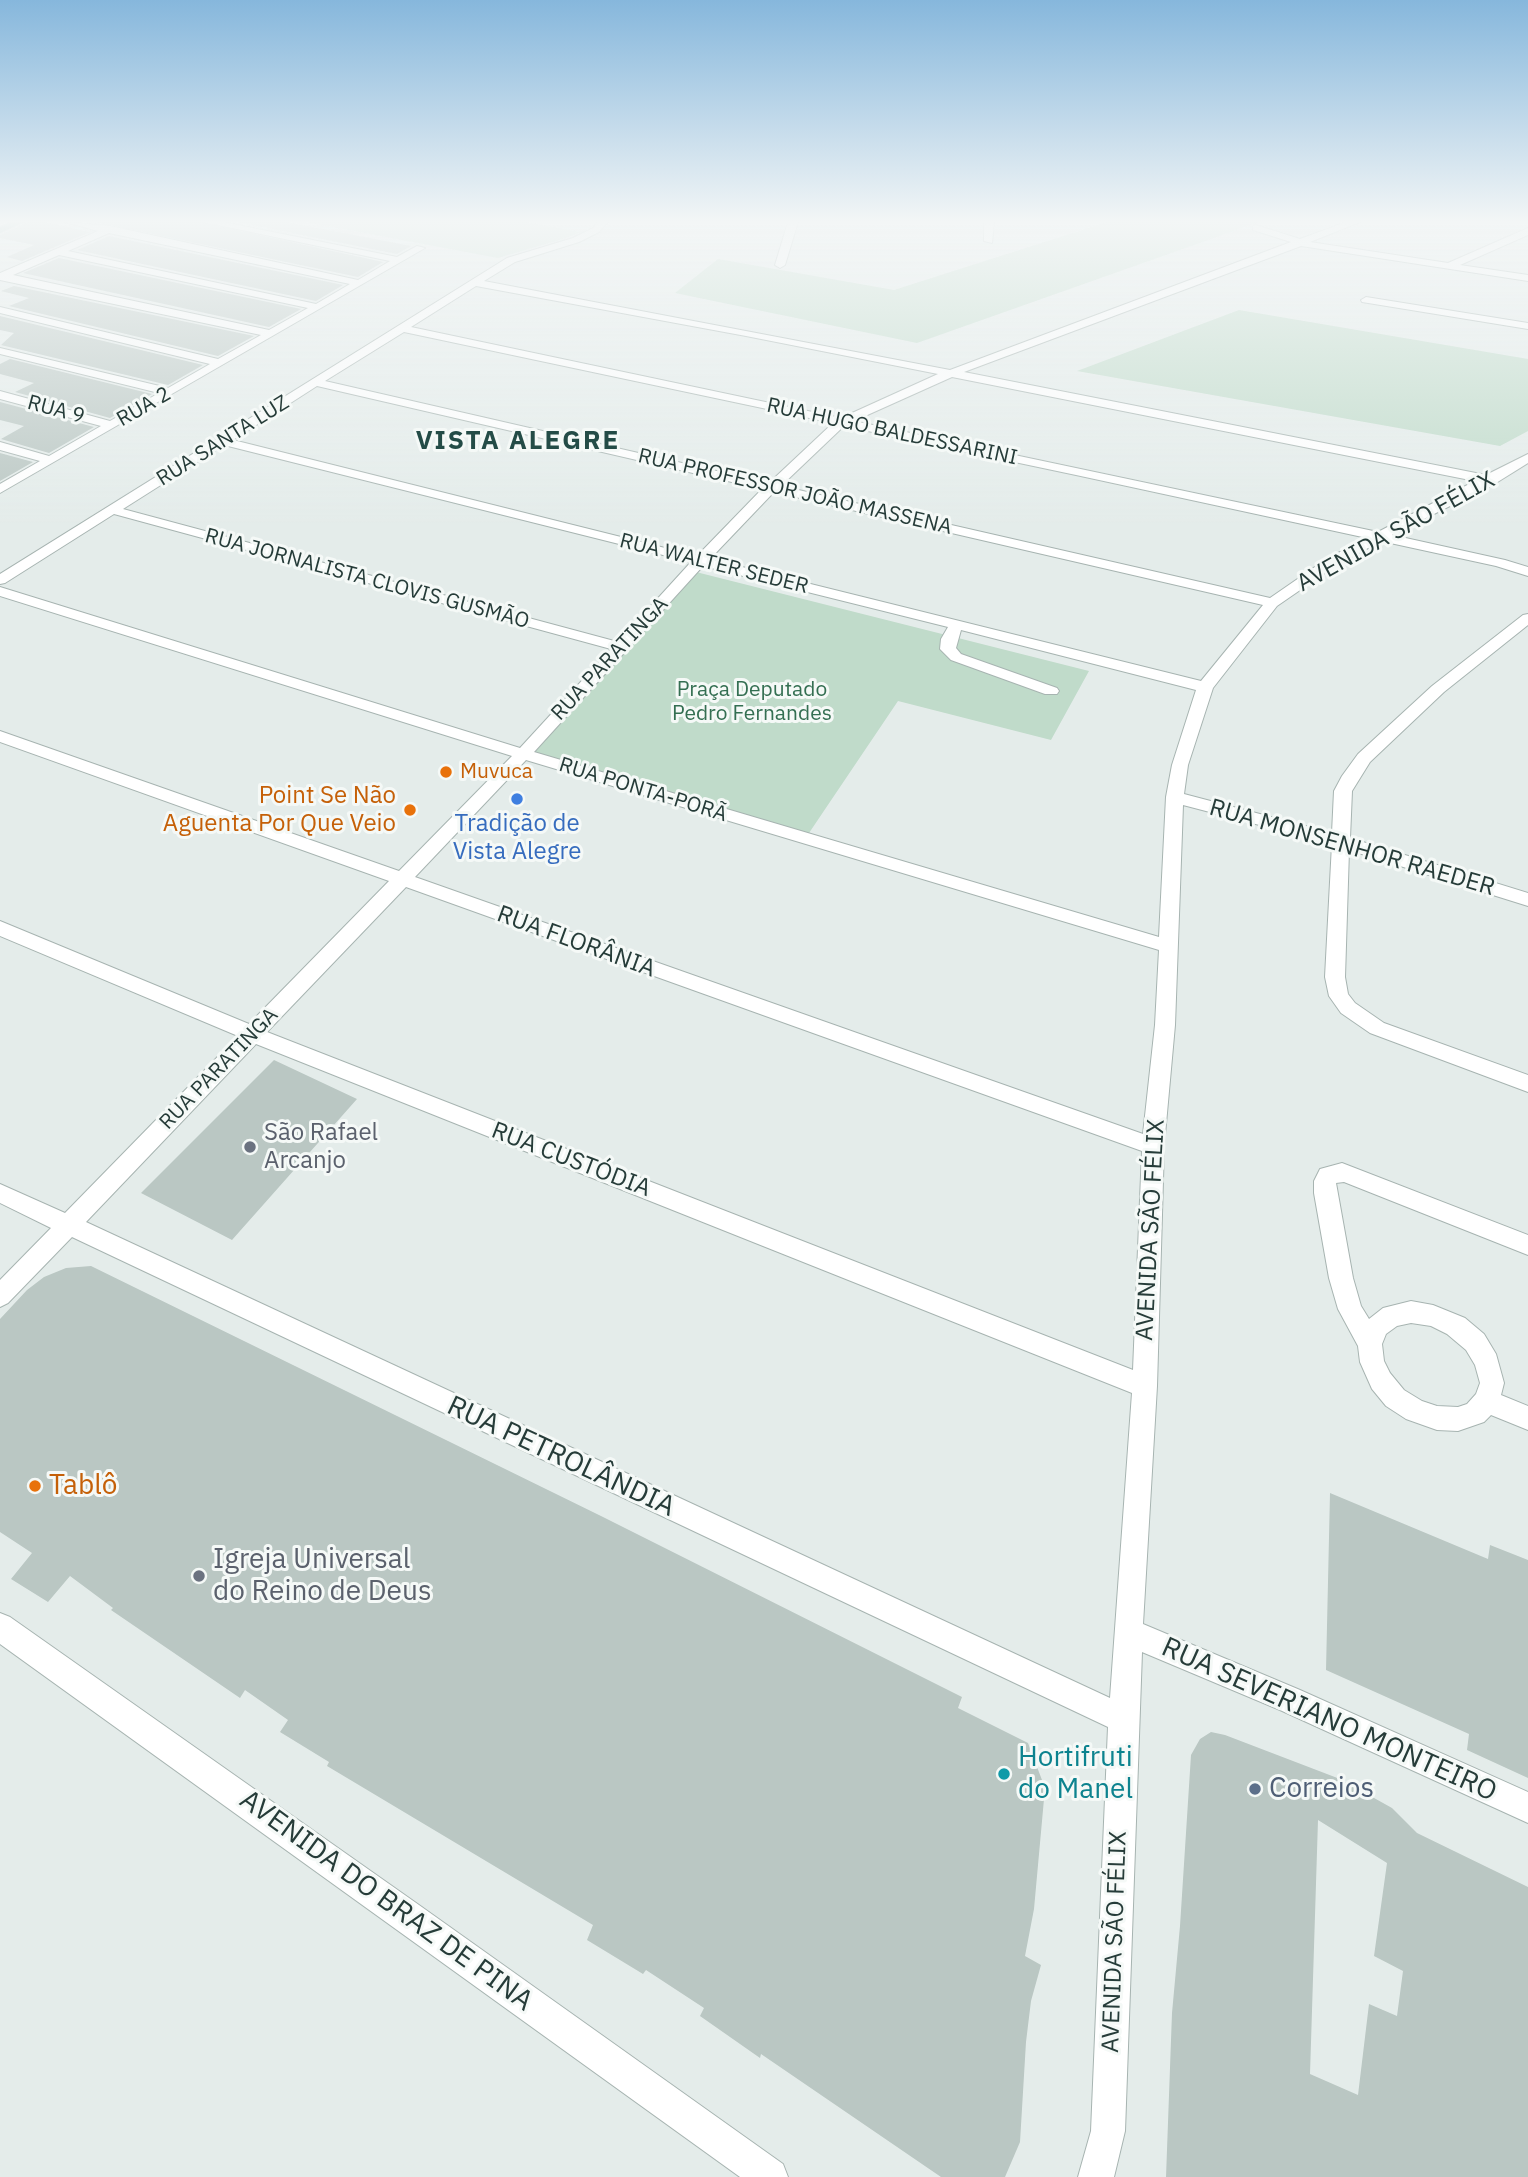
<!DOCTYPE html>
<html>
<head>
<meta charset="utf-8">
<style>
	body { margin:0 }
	canvas { display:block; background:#e4ecea }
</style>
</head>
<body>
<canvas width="1528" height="2177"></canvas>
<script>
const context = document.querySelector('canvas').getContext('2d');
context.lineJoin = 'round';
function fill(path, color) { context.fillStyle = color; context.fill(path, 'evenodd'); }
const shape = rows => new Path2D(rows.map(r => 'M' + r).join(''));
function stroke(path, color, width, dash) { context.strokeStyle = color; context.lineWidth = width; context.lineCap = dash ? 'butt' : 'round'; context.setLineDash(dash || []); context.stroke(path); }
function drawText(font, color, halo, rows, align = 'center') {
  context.font = font + ' "IBM Plex Sans",sans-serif'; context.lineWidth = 6; context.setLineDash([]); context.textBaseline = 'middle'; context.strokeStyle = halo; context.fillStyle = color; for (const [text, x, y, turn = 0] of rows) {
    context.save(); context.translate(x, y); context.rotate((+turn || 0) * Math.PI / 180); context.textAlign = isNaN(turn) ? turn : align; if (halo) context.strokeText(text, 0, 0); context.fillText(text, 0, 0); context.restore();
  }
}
const green = shape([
	[306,222,526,222,580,232,566,238,498,258],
	[1107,222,1259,222,917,343,675,293,718,259,894,290],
	[1239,310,1528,359,1528,431,1500,446,1077,371],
	[696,572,1089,671,1051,740,898,701,807,836,532,751]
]);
const building = shape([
	[28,222,45,222,90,232,22,261,7,257,34,245,0,238,0,235],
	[95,222,200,222,383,262,358,277],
	[237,222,287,222,411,246,397,254],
	[109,236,343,285,316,301,77,250],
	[59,258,301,309,269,327,23,273],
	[14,286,254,336,218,356,9,306,29,298,1,291],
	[0,316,203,365,168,385,26,351,1,345,14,333,0,330],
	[10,359,152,394,110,418,15,392,34,383,0,374,0,364],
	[0,402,94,427,49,453,1,439,24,426,0,420],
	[0,453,33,462,0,481],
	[274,1060,357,1099,232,1240,141,1193],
	[91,1266,601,1516,962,1697,958,1708,1028,1743,1045,1788,1034,1909,1025,1956,1041,1965,1031,2001,1026,2042,1020,2142,1005,2177,941,2177,761,2054,760,2058,700,2016,704,2008,646,1970,643,1974,587,1940,593,1925,327,1766,329,1762,280,1732,288,1720,245,1690,240,1698,111,1610,113,1608,70,1576,48,1602,11,1579,32,1553,0,1532,0,1319,27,1290,44,1277,66,1268],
	[1330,1493,1488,1559,1490,1545,1528,1560,1528,1778,1467,1750,1469,1734,1326,1670],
	[1211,1732,1225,1735,1340,1779,1392,1808,1417,1833,1528,1887,1528,2177,1166,2177,1172,2013,1180,1926,1191,1755,1200,1739],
	[1318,1820,1387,1863,1374,1956,1403,1971,1397,2016,1369,2004,1358,2095,1310,2074]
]);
const minor = shape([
	[65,222,110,226,358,280,390,261,203,222,223,222,397,257,417,246,425,248,0,493,0,484,40,461,0,450,0,442,49,456,101,426,0,399,0,391,110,421,159,393,0,354,0,348,168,388,210,364,0,313,0,307,218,359,261,335,0,280,0,273,98,231,65,222],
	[109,233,350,284,316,304,68,251,109,233],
	[59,255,308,308,269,330,13,275,59,255],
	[598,222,608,222,599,232,579,242,515,262,484,281,950,370,1291,242,1253,230,1253,226,1256,225,1300,239,1346,222,1360,222,1310,242,1448,263,1528,228,1528,235,1460,265,1528,275,1528,281,1301,246,964,372,1486,475,1528,454,1528,463,1496,483,1392,535,1505,560,1528,567,1528,576,1496,566,1381,541,1335,566,1277,606,1213,688,1188,765,1184,794,1332,833,1334,791,1342,776,1358,754,1432,686,1523,615,1528,614,1528,625,1444,692,1370,762,1352,791,1350,838,1528,893,1528,906,1349,850,1345,977,1348,994,1355,1003,1384,1023,1528,1075,1528,1092,1370,1033,1341,1013,1329,996,1325,977,1332,844,1183,805,1175,1025,1164,1146,1157,1386,1143,1624,1300,1690,1528,1792,1528,1823,1280,1710,1142,1652,1125,2131,1114,2177,1078,2177,1091,2131,1108,1727,72,1237,8,1303,0,1307,0,1280,51,1228,0,1203,0,1184,65,1213,238,1036,0,936,0,921,249,1024,389,881,0,742,0,731,399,871,512,756,0,596,0,587,520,748,611,649,114,514,5,583,0,584,0,574,507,258,573,238,593,228,598,222],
	[476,286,746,336,938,374,841,418,411,327,476,286],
	[404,332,833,423,769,483,325,381,404,332],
	[952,377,1475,481,1378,532,854,421,952,377],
	[317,386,762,489,697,556,233,440,317,386],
	[844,426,1076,475,1367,538,1325,560,1270,598,781,486,844,426],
	[224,445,691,562,618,642,123,509,224,445],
	[774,492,1263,605,1201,681,710,559,774,492],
	[703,566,948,627,941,639,940,649,951,660,1045,694,1057,694,1059,691,1057,688,961,654,956,648,961,630,1196,690,1172,765,1166,797,1159,937,534,752,703,566],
	[526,760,1159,950,1155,1025,1143,1134,415,877,526,760],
	[406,887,1142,1151,1133,1370,267,1032,406,887],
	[256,1044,1132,1393,1110,1698,86,1222,256,1044],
	[788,222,798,222,785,265,780,268,775,265,788,222],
	[984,222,994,222,992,243,984,241,984,222],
	[1366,297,1528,323,1528,329,1362,302,1361,300,1366,297],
	[1342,1163,1528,1235,1528,1255,1344,1182,1336,1183,1353,1278,1361,1306,1369,1319,1383,1308,1411,1301,1433,1305,1465,1318,1484,1334,1496,1354,1504,1383,1501,1395,1528,1406,1528,1430,1491,1415,1484,1422,1458,1431,1437,1430,1406,1419,1386,1406,1372,1389,1360,1362,1358,1346,1338,1309,1329,1278,1314,1193,1314,1181,1320,1169,1342,1163],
	[1411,1323,1431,1326,1447,1334,1466,1350,1475,1365,1480,1383,1476,1394,1467,1404,1458,1407,1437,1406,1422,1401,1404,1390,1390,1373,1384,1361,1382,1344,1386,1334,1397,1326,1411,1323],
	[0,1613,10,1617,419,1905,783,2164,788,2177,740,2177,0,1644,0,1613]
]);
const major = shape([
	[11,222,24,222,0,233,0,227,11,222]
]);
const markers = [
	[446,772,7,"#e8710a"],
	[517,799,7,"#3f7fe0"],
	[410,810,7,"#e8710a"],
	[250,1147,7,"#6b7280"],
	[35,1486,7,"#e8710a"],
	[199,1576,7,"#6b7280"],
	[1004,1774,7,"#0f9aa8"],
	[1255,1789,7,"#5c6f8a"]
];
const farStreetnames = [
	["RUA 2",144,407,-30],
	["RUA 9",56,410,15],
	["RUA HUGO BALDESSARINI",892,432,12],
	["RUA SANTA LUZ",223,441,-32],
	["RUA PROFESSOR JOÃO MASSENA",795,492,13],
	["RUA WALTER SEDER",714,564,14],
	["RUA JORNALISTA CLOVIS GUSMÃO",367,579,15],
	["RUA PARATINGA",610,659,-47],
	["RUA PONTA-PORÃ",643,790,17],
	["RUA PARATINGA",219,1069,-46]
];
const farParknames = [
	["Praça Deputado",752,690],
	["Pedro Fernandes",752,714]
];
const farFoodnames = [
	["Muvuca",460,772]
];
const streetNames = [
	["AVENIDA SÃO FÉLIX",1396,532,-29],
	["RUA MONSENHOR RAEDER",1352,848,16],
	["RUA FLORÂNIA",576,942,20],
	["RUA CUSTÓDIA",571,1160,21],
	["AVENIDA SÃO FÉLIX",1151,1230,-87],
	["AVENIDA SÃO FÉLIX",1115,1942,-88]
];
const foodNames = [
	["Point Se Não",396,796],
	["Aguenta Por Que Veio",396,824]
];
const shopNames = [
	["Tradição de",517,824],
	["Vista Alegre",517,852]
];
const worshipNames = [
	["São Rafael",264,1133],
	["Arcanjo",264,1161]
];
const farDistrictnames = [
	["VISTA ALEGRE",518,441]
];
const nearStreetnames = [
	["RUA PETROLÂNDIA",561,1457,25],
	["RUA SEVERIANO MONTEIRO",1329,1720,24],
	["AVENIDA DO BRAZ DE PINA",386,1901,36]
];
const nearFoodnames = [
	["Tablô",49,1486]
];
const nearWorshipnames = [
	["Igreja Universal",213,1560],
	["do Reino de Deus",213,1592]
];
const nearCulturenames = [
	["Hortifruti",1018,1758],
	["do Manel",1018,1790]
];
const nearServicenames = [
	["Correios",1269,1789]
];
fill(green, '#c0dbca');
fill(building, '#bac7c3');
stroke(minor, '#a7b4b1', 2);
stroke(major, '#c2c8c8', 2);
fill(minor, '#fff');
fill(major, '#6e9d96');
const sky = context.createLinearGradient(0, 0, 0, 527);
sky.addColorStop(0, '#86b7dc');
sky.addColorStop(0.42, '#f3f6f6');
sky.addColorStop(1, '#f3f6f600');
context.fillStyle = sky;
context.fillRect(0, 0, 1528, 527);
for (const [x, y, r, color] of markers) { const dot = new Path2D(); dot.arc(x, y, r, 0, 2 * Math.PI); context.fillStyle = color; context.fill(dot); stroke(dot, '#f5f9f7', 2.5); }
drawText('21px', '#263c39', '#f5f9f7', farStreetnames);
drawText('21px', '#346f52', '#f5f9f7', farParknames);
drawText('21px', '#c56008', '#f5f9f7', farFoodnames, 'left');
drawText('24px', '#263c39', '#f5f9f7', streetNames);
drawText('24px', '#c56008', '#f5f9f7', foodNames, 'right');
drawText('24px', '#366cbe', '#f5f9f7', shopNames);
drawText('24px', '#5b616d', '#f5f9f7', worshipNames, 'left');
context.letterSpacing = '2px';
drawText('bold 26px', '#244c47', '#f5f9f7', farDistrictnames);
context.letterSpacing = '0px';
drawText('28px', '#263c39', '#f5f9f7', nearStreetnames);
drawText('28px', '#c56008', '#f5f9f7', nearFoodnames, 'left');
drawText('28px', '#5b616d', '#f5f9f7', nearWorshipnames, 'left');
drawText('28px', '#0d838f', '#f5f9f7', nearCulturenames, 'left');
drawText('28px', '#4e5e75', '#f5f9f7', nearServicenames, 'left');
</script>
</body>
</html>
